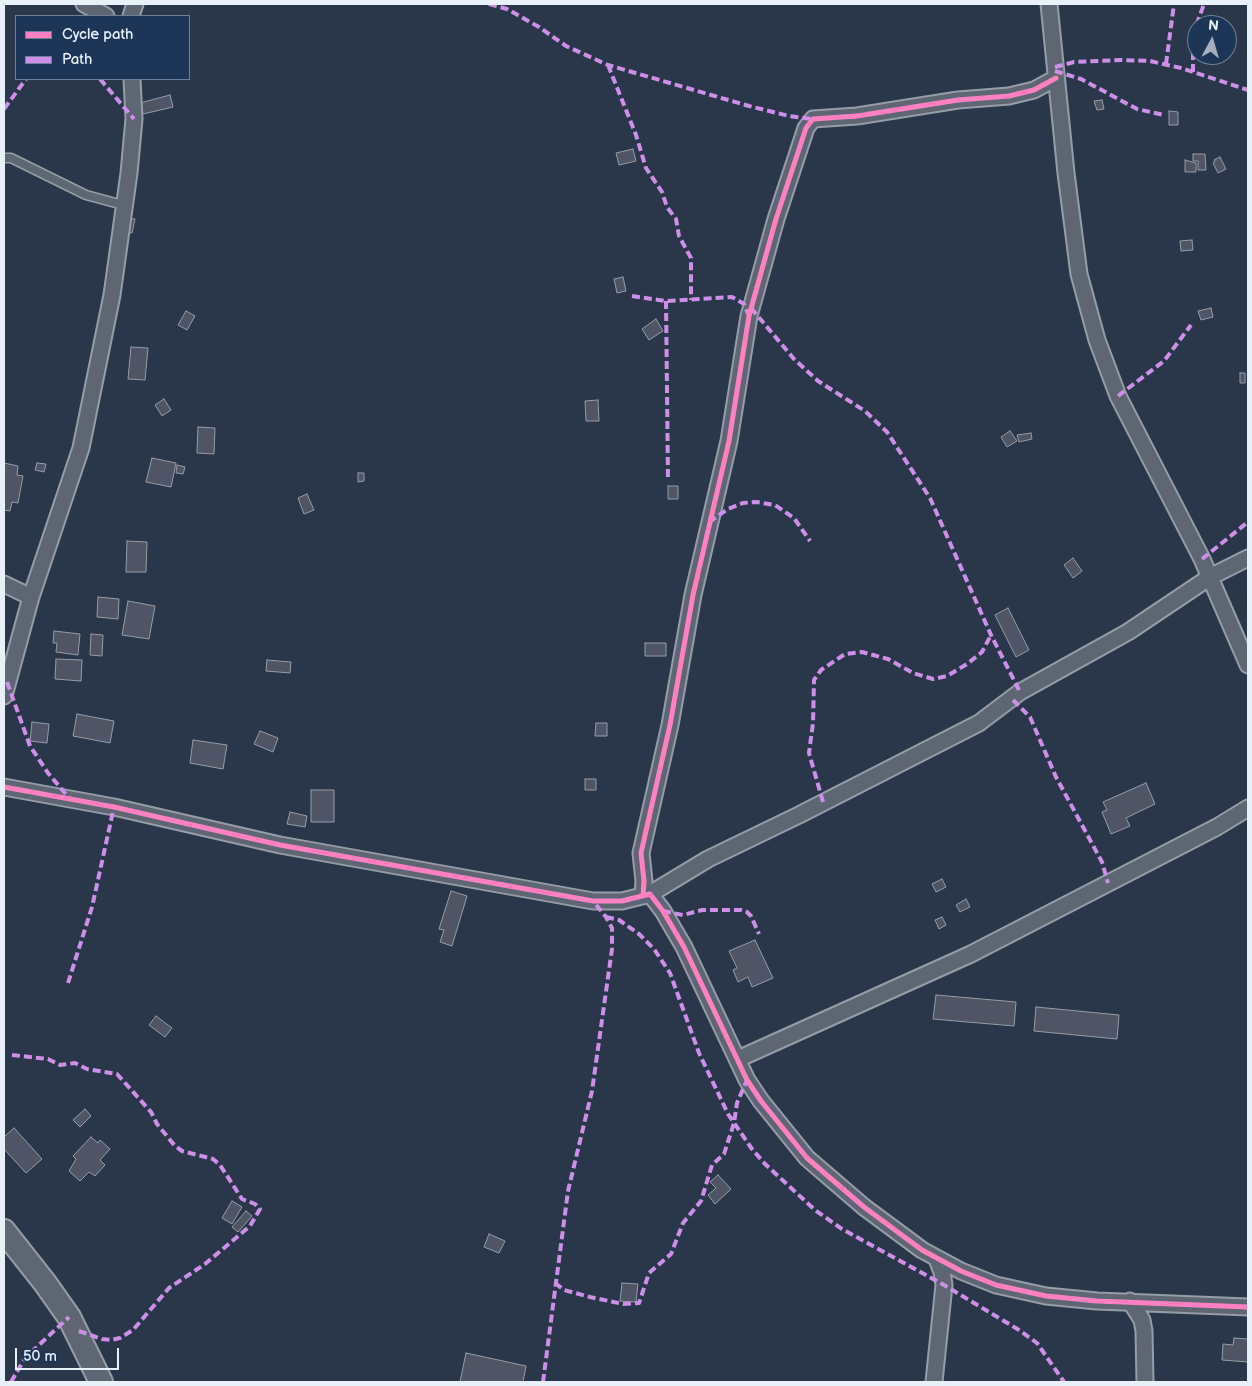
<!DOCTYPE html>
<html>
<head>
<meta charset="utf-8">
<style>
	body { margin:0 }
	#map { position:relative; width:1252px; height:1386px; overflow:hidden; background:#2a374a; font-family:"Balsamiq Sans",sans-serif }
	canvas { display:block }
	.frame { position:absolute; inset:0; border:5px solid #e8f1f8; pointer-events:none }
	.legend { position:absolute; left:15px; top:15px; width:175px; height:65px; box-sizing:border-box; background:#1d3557; border:1px solid #6e8097; margin:0; padding:6px 9px; list-style:none; font-size:15px; color:#e8f1f8 }
	.legend li { display:flex; align-items:center; gap:10px; height:25px }
	.legend b { width:25px; border:1px solid #6e8097 }
	.north { position:absolute; left:1187px; top:15px; width:50px; height:50px; box-sizing:border-box; background:#1d3557; border:1px solid #6e8097; border-radius:50%; rotate:6deg; font-size:14px; font-weight:700; line-height:20px; text-align:center; color:#e8f1f8 }
	.north::after { content:''; display:block; margin:auto; width:18px; height:22px; background:#a6b0bb; clip-path:polygon(50% 0,100% 100%,50% 72%,0 100%) }
	.scale { position:absolute; left:15px; top:1348px; width:104px; height:22px; box-sizing:border-box; border:2px solid #e8f1f8; border-top:0; padding-left:6px; font-size:15px; line-height:18px; white-space:nowrap; color:#e8f1f8; -webkit-text-stroke:4px #1d3557; paint-order:stroke }
</style>
</head>
<body>
<div id="map">
<canvas width="1252" height="1386"></canvas>
<div class="frame"></div>
<ul class="legend">
<li><b style="height:6px;background:#ff80c0"></b>Cycle path</li>
<li><b style="height:6px;background:#ce8fe9"></b>Path</li>
</ul>
<div class="north">N</div>
<div class="scale">50 m</div>
</div>
<script>
const context = document.querySelector('canvas').getContext('2d');
context.lineJoin = 'round';
function fill(path, color) { context.fillStyle = color; context.fill(path, 'evenodd'); }
const shape = rows => new Path2D(rows.map(r => 'M' + r).join(''));
function stroke(path, color, width, dash) { context.strokeStyle = color; context.lineWidth = width; context.lineCap = dash ? 'butt' : 'round'; context.setLineDash(dash || []); context.stroke(path); }
const building = shape([
	[170,95,173,107,143,114,140,103,170,95],
	[1102,100,1104,109,1097,110,1094,101,1102,100],
	[1169,111,1178,112,1178,125,1169,125,1169,111],
	[633,149,636,161,619,165,616,153,633,149],
	[1193,154,1205,154,1206,170,1198,170,1198,161,1193,161,1193,154],
	[1220,157,1226,169,1218,173,1213,163,1215,162,1214,160,1220,157],
	[1185,160,1196,163,1196,172,1185,172,1185,160],
	[123,218,135,219,132,233,121,232,123,218],
	[1192,240,1193,250,1181,251,1180,241,1192,240],
	[623,277,626,291,617,293,614,279,623,277],
	[1211,308,1213,317,1201,320,1198,311,1211,308],
	[186,311,195,316,187,330,178,325,186,311],
	[656,319,663,331,649,340,642,329,656,319],
	[131,347,148,348,145,380,128,379,131,347],
	[1240,373,1245,373,1245,383,1240,383,1240,373],
	[164,399,171,410,162,416,155,405,164,399],
	[598,400,599,421,586,421,585,401,598,400],
	[198,427,215,428,214,454,197,453,198,427],
	[1010,431,1017,441,1007,447,1001,437,1010,431],
	[1031,433,1032,439,1019,442,1017,435,1031,433],
	[152,458,176,463,171,487,146,482,152,458],
	[4,463,18,466,17,475,23,476,18,503,12,502,10,511,4,510,4,463],
	[37,463,46,464,44,472,35,470,37,463],
	[177,465,185,467,183,474,176,473,177,465],
	[358,473,364,473,364,481,358,482,358,473],
	[668,486,678,486,678,499,668,499,668,486],
	[307,494,314,510,304,514,298,498,307,494],
	[127,541,147,542,146,572,126,572,127,541],
	[1073,558,1082,571,1073,578,1064,565,1073,558],
	[98,597,119,599,118,619,97,617,98,597],
	[128,601,155,606,149,639,122,635,128,601],
	[1008,608,1029,650,1016,657,995,615,1008,608],
	[54,631,80,634,78,655,56,652,57,643,53,643,54,631],
	[91,634,103,635,102,656,90,655,91,634],
	[645,643,666,643,666,656,645,656,645,643],
	[56,659,82,660,81,681,55,679,56,659],
	[267,660,291,662,290,673,266,671,267,660],
	[77,714,114,721,110,743,73,736,77,714],
	[32,722,49,724,47,743,30,741,32,722],
	[596,723,607,723,607,736,595,736,596,723],
	[260,731,278,738,273,752,254,744,260,731],
	[193,740,227,745,223,769,190,763,193,740],
	[585,779,596,779,596,790,585,790,585,779],
	[1146,783,1155,804,1126,818,1130,826,1111,834,1102,812,1107,810,1103,802,1146,783],
	[311,790,334,790,334,822,311,822,311,790],
	[290,812,307,816,305,827,287,824,290,812],
	[942,879,946,887,936,892,932,884,942,879],
	[451,891,467,896,452,946,440,942,444,930,439,929,451,891],
	[966,899,970,907,960,912,956,905,966,899],
	[942,917,946,925,939,929,935,920,942,917],
	[755,940,773,978,752,987,748,977,738,982,733,970,737,968,729,951,755,940],
	[936,995,1016,1002,1014,1026,933,1019,936,995],
	[1036,1007,1119,1015,1117,1039,1034,1031,1036,1007],
	[156,1016,172,1028,165,1037,149,1025,156,1016],
	[85,1109,91,1116,80,1127,73,1120,85,1109],
	[14,1128,42,1159,26,1173,4,1149,4,1137,14,1128],
	[91,1137,98,1143,100,1140,110,1149,100,1160,105,1165,95,1176,89,1172,80,1181,69,1171,76,1159,73,1156,91,1137],
	[718,1175,731,1189,715,1204,708,1195,716,1188,710,1182,718,1175],
	[232,1201,242,1207,232,1224,222,1218,232,1201],
	[246,1211,252,1216,238,1232,232,1227,246,1211],
	[489,1234,505,1241,499,1253,484,1247,489,1234],
	[622,1283,638,1284,636,1302,620,1301,622,1283],
	[1234,1338,1248,1339,1248,1362,1222,1360,1223,1344,1233,1345,1234,1338],
	[466,1353,526,1366,523,1382,460,1382,466,1353]
]);
const lane = shape([
	[4,158,11,158,86,195,123,205]
]);
const street = shape([
	[84,4,106,16],
	[1049,4,1066,173,1079,274,1097,340,1118,396,1202,559,1248,665],
	[131,16,135,4],
	[4,584,31,597],
	[4,696,31,597,81,448,112,295,129,173,134,119,132,79],
	[4,787,114,807,280,845,593,901,622,901,650,894,663,911,684,947,747,1080,761,1101,807,1158,864,1207,922,1250,961,1271,996,1285,1046,1296,1097,1301,1248,1307],
	[650,894,708,859,799,815,979,723,1020,692,1128,632,1210,577,1248,558],
	[643,896,644,881,641,853,670,725,693,595,729,441,749,316,776,219,806,128,813,119,857,116,958,100,1009,96,1034,90,1056,78],
	[738,1059,971,954,1217,827,1248,808],
	[1130,1301,1142,1320,1144,1331,1145,1382],
	[934,1382,944,1285,942,1272,937,1259]
]);
const secondary = shape([
	[4,1231,45,1283,69,1317,101,1382]
]);
const quiet = shape([
	[489,4,507,9,539,27,566,46,608,65,749,106,789,116,813,119],
	[1166,64,1174,4],
	[608,65,636,135,646,168,662,192,667,207,676,219,679,236,691,258,691,300],
	[1055,67,1074,62,1122,60,1150,61,1181,68,1248,90],
	[1055,71,1081,79,1137,109,1164,115],
	[1193,72,1193,34,1204,4],
	[100,79,134,119],
	[4,109,26,79],
	[632,296,666,301,732,297,744,304,749,316],
	[666,301,668,479],
	[751,308,794,359,818,381,865,411,887,432,930,498,991,635,1020,692],
	[1118,396,1164,361,1191,325],
	[709,522,728,509,743,503,756,502,775,505,794,518,810,541],
	[1202,559,1248,522],
	[7,682,30,746,48,773,70,799],
	[1013,700,1030,717,1056,777,1102,862,1108,883],
	[823,802,809,753,813,723,814,680,821,670,845,654,862,652,888,659,913,673,933,679,947,676,967,664,982,652,991,635],
	[663,911,683,915,702,910,741,910,747,912,751,916,759,934],
	[606,917,619,920,639,934,654,949,670,973,699,1053,728,1114,752,1149,765,1164,815,1210,842,1229,944,1285,1019,1330,1037,1343,1064,1382],
	[68,983,92,907,114,807],
	[12,1055,48,1059,60,1065,75,1063,87,1069,117,1074,151,1112,157,1124,175,1146,182,1151,213,1159,220,1165,242,1199,255,1204,260,1209,250,1226,205,1264,169,1288,133,1330,120,1338,111,1340,102,1339,76,1330],
	[555,1283,564,1290,590,1297,623,1304,639,1303,649,1273,671,1254,683,1223,701,1201,712,1165,724,1154,734,1123,737,1103,747,1080],
	[11,1382,25,1358,69,1317],
	[543,1382,568,1191,592,1091,612,949,612,928,606,917,593,901]
]);
const cycleway = shape([
	[4,787,114,807,280,845,593,901,622,901,650,894,663,911,684,947,747,1080,761,1101,807,1158,864,1207,922,1250,961,1271,996,1285,1046,1296,1097,1301,1248,1307],
	[643,896,644,881,641,853,670,725,693,595,729,441,749,316,776,219,806,128,813,119,857,116,958,100,1009,96,1034,90,1056,78]
]);
fill(building, '#4f5564');
stroke(building, '#959da7', 1);
stroke(lane, '#959da7', 11);
stroke(street, '#959da7', 19);
stroke(secondary, '#959da7', 26);
stroke(lane, '#5d6672', 8);
stroke(street, '#5d6672', 15);
stroke(secondary, '#5d6672', 22);
stroke(quiet, '#ce8fe9', 4, [8, 4]);
stroke(cycleway, '#ff80c0', 5);
</script>
</body>
</html>
